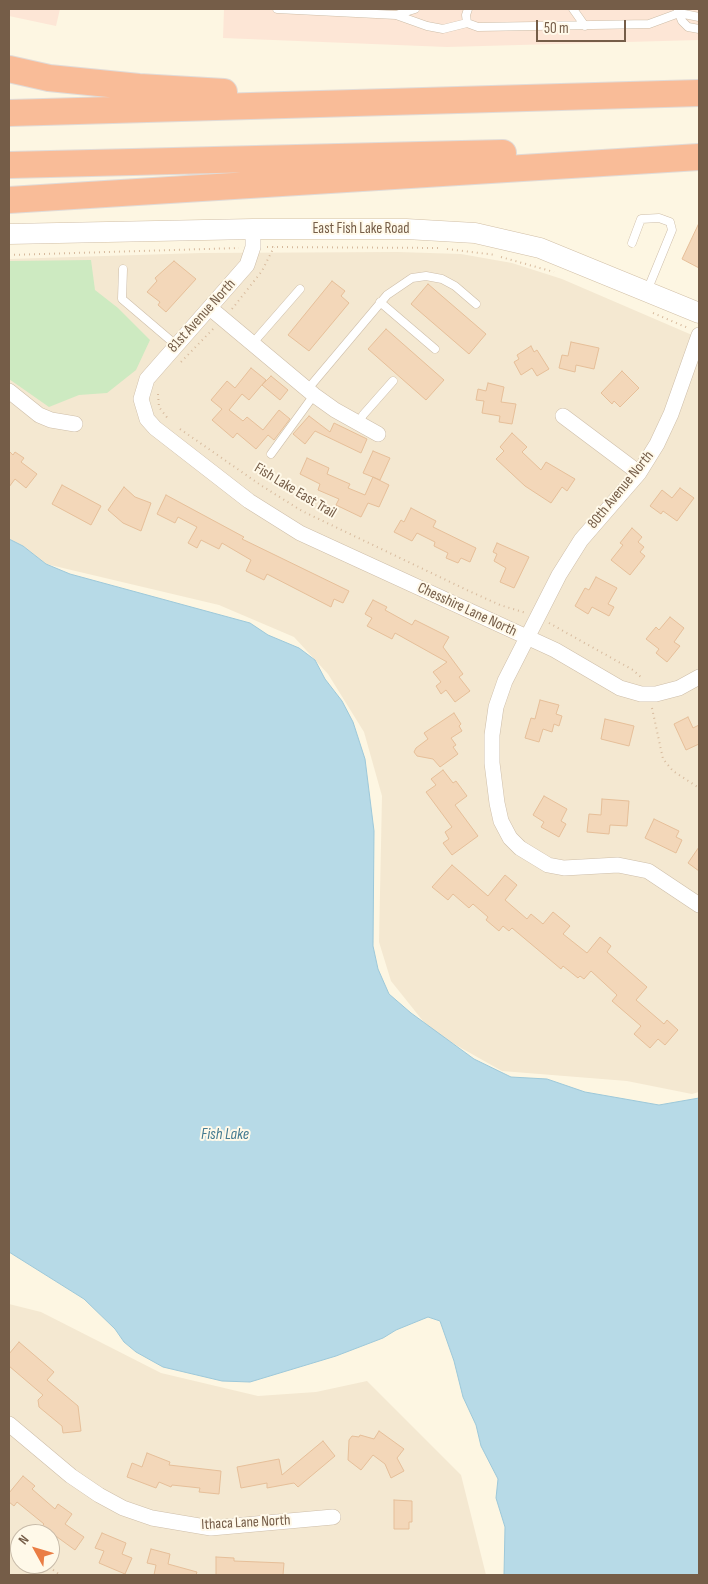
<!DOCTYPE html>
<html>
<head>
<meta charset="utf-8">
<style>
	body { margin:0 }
	#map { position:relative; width:708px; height:1584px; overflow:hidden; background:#fdf6e2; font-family:"Sofia Sans Condensed",sans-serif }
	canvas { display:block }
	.frame { position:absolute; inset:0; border:10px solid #755d48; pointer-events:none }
	.north { position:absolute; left:10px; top:1524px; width:50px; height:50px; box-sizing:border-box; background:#fff9e9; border:1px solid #c8bba9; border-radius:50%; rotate:309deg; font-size:14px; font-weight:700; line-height:20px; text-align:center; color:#755d48 }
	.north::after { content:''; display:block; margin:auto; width:18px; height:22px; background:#ea7d44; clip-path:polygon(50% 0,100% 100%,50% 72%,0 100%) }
	.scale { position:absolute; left:536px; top:20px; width:90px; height:22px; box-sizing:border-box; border:2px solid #755d48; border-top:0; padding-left:6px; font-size:15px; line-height:18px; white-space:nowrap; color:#755d48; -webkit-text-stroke:4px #fff9e9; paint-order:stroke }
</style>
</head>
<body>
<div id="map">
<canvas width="708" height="1584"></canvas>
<div class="frame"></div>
<div class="north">N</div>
<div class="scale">50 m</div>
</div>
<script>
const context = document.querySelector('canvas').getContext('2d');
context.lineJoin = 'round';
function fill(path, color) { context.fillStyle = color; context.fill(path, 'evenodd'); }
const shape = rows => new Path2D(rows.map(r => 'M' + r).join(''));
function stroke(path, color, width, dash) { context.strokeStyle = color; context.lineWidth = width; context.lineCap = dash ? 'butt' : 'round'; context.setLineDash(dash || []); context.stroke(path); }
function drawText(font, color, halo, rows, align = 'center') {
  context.font = font + ' "Sofia Sans Condensed",sans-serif'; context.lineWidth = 4; context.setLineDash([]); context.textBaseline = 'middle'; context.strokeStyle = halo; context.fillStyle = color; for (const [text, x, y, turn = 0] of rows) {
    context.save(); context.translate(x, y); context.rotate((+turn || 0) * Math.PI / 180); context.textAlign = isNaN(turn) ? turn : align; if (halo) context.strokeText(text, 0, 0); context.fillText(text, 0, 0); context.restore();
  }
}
const residential = shape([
	[398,252,461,254,512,263,562,279,699,338,699,1092,692,1094,627,1081,502,1071,431,1031,391,981,379,942,382,796,364,732,328,674,294,637,219,605,46,564,23,546,9,539,9,259,201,253],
	[9,1304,41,1312,161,1373,258,1396,316,1392,367,1381,461,1475,486,1575,9,1575],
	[20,1534,50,1534,50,1564,20,1564]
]);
const commercial = shape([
	[9,9,60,9,56,26,9,16],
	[224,9,699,9,699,40,447,47,223,38]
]);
const green = shape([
	[91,260,95,290,118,308,150,340,136,370,107,393,79,395,49,407,9,379,9,261]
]);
const water = shape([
	[9,539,23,546,46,564,70,574,250,623,268,635,299,648,315,660,325,679,342,701,353,722,365,759,374,831,373,946,378,969,389,994,411,1013,474,1059,511,1077,547,1079,585,1092,659,1105,699,1098,699,1575,504,1575,505,1527,496,1498,498,1479,481,1446,476,1425,463,1397,454,1361,440,1321,428,1317,396,1330,383,1338,336,1356,250,1382,222,1381,163,1367,136,1352,124,1342,115,1329,84,1299,9,1252,9,539]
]);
const building = shape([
	[699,223,699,268,682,259,699,223],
	[174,261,196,279,166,312,158,305,160,302,147,292,157,281,155,278,174,261],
	[332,281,345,291,341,296,349,303,309,351,288,335,332,281],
	[428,284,486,334,469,354,411,304,428,284],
	[386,329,444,380,426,400,368,349,386,329],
	[571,342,599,348,594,369,576,365,575,372,559,368,562,355,568,356,571,342],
	[531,346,534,352,537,350,549,369,537,376,532,368,521,375,514,362,519,359,517,355,531,346],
	[251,368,266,380,249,400,242,394,229,410,243,421,247,417,263,430,279,410,290,419,274,440,268,435,256,449,237,433,233,438,212,420,222,409,211,400,227,381,235,388,251,368],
	[622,371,639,388,620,407,614,401,612,404,601,393,622,371],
	[271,376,288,390,280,400,262,385,271,376],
	[488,383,504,387,501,402,516,404,512,424,499,422,500,416,482,413,484,401,476,400,478,389,486,391,488,383],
	[309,416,330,432,334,423,367,439,361,453,315,431,305,444,293,434,309,416],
	[512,433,527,447,522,452,541,470,546,462,575,479,567,491,562,487,551,503,525,486,496,459,504,451,500,447,512,433],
	[9,451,13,455,15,452,24,458,21,462,37,474,26,488,15,479,9,487,9,451],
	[373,451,390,458,380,480,363,473,373,451],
	[307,458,329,468,327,474,350,484,348,488,365,495,373,477,389,485,379,507,368,503,361,517,336,505,339,499,318,490,320,484,300,474,307,458],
	[62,485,101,506,91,525,52,504,62,485],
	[124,487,135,497,151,503,141,531,123,523,108,510,124,487],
	[680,488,694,498,677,521,663,511,661,514,650,506,662,490,672,498,680,488],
	[166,495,244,537,242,539,349,591,343,603,334,599,331,607,267,574,264,580,246,571,251,560,222,543,219,549,201,540,197,548,188,543,197,527,178,517,175,523,157,514,166,495],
	[411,508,436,521,433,527,476,548,470,562,461,558,458,563,446,558,448,553,434,546,435,542,417,533,412,541,394,532,401,520,404,522,411,508],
	[632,528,642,537,638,542,644,547,640,552,645,556,630,575,611,560,623,545,620,543,632,528],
	[497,543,529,557,514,588,500,582,506,568,494,561,497,554,493,552,497,543],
	[596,577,617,588,608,604,614,607,609,616,592,607,588,614,575,606,585,588,589,590,596,577],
	[373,600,387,607,385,610,412,625,415,620,449,637,443,647,463,674,459,677,470,691,455,702,446,690,441,694,436,686,441,682,433,672,447,662,395,633,392,639,367,626,372,618,365,614,373,600],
	[670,617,684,628,674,642,680,646,667,662,656,653,659,649,646,639,656,627,659,630,670,617],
	[540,700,559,705,556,714,562,716,559,726,554,724,552,732,543,729,539,742,525,738,531,718,535,719,540,700],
	[454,713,461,724,459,726,462,731,451,738,456,745,453,747,458,754,440,767,433,759,417,756,414,752,416,748,428,739,424,733,454,713],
	[688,717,693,728,699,725,699,744,686,750,674,724,688,717],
	[605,719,634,726,629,746,601,739,605,719],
	[443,770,453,783,456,781,467,796,455,805,478,836,452,855,443,843,449,839,445,832,452,827,426,792,436,785,431,779,443,770],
	[544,796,567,809,561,821,566,824,559,837,541,827,544,822,533,815,544,796],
	[602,799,629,801,627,826,610,825,609,834,587,832,589,814,601,815,602,799],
	[654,819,679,831,676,837,682,840,676,853,645,838,654,819],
	[699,847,699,871,688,863,699,847],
	[452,865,488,896,505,875,517,885,505,900,527,919,531,914,543,924,553,912,570,926,563,934,587,953,600,937,611,946,607,952,647,987,636,1000,664,1024,667,1020,678,1030,665,1045,658,1039,650,1048,634,1034,641,1026,612,1001,617,995,591,971,584,979,580,976,578,978,563,966,561,969,512,928,509,931,503,926,499,931,486,920,488,917,473,904,469,908,453,894,448,900,432,887,452,865],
	[19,1342,54,1372,47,1380,78,1406,81,1431,63,1433,62,1426,39,1407,38,1400,43,1395,9,1366,9,1354,19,1342],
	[379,1431,404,1449,397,1458,404,1471,391,1478,385,1464,373,1455,361,1470,348,1460,349,1440,352,1436,359,1437,360,1435,374,1439,379,1431],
	[323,1441,335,1456,298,1487,294,1483,267,1488,267,1483,241,1488,237,1467,279,1459,282,1475,323,1441],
	[147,1453,170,1462,169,1465,221,1471,219,1494,199,1492,200,1488,172,1485,171,1487,159,1482,156,1488,127,1477,132,1463,142,1467,147,1453],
	[23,1476,35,1486,32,1489,55,1509,58,1504,72,1514,65,1524,84,1537,75,1550,42,1526,44,1524,17,1502,14,1506,9,1502,9,1493,23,1476],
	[394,1500,412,1501,412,1522,409,1522,409,1529,394,1529,394,1500],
	[102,1533,126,1543,122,1554,132,1558,125,1574,99,1563,104,1551,95,1548,102,1533],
	[151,1549,170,1554,168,1564,197,1572,196,1575,154,1575,156,1565,147,1563,151,1549],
	[216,1557,234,1558,234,1561,284,1563,283,1575,216,1575,216,1557]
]);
const path = shape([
	[267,247,442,248],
	[447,249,496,255],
	[9,255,239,248],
	[501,257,554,272],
	[232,309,262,271,274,247],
	[653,313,688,328],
	[181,362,214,328],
	[158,394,159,407,169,420],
	[180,429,262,486,302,511,469,591,500,605,526,613],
	[549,623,633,670,643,679],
	[652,708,663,759,673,771,699,788],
	[9,1539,20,1546],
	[45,1564,60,1575]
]);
const lane = shape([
	[277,9,396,15,427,26,443,29,467,23],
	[468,9,466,15,467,23,478,27,649,24,679,13,699,17],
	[573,9,585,26],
	[678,11,682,21,688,27,699,29],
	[396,15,415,9],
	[632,243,641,219,659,218,670,222,672,230,647,291],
	[123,269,122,299,176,345],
	[380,302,435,349],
	[252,344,300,289],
	[307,390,387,295,412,278,426,276,442,279,455,286,476,304],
	[358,424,363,415,393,381],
	[271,454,314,395]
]);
const street = shape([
	[253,229,253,247,247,265,147,379,141,399,147,419,155,428,249,501,300,533,555,650,620,688,641,694,656,694,679,688,699,677],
	[210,308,314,395,335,410,378,434],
	[699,335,671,414,657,444,639,473,581,540,559,575,505,681,496,707,492,735,492,763,497,803,501,821,510,838,520,848,548,865,564,868,618,865,648,871,699,905],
	[9,391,39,415,51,420,75,424],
	[563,416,639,473],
	[9,1424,71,1476,99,1495,123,1508,152,1518,211,1528,333,1517]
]);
const secondary = shape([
	[9,234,253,229,406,229,475,233,540,248,699,313]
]);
const highway = shape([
	[9,69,49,78,139,87,224,92],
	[9,113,699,93],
	[9,165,503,153],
	[9,200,699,157]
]);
const streetNames = [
	["East Fish Lake Road",361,229],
	["81st Avenue North",202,316,-48],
	["80th Avenue North",621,490,-51],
	["Fish Lake East Trail",295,491,31],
	["Chesshire Lane North",467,610,25],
	["Ithaca Lane North",246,1523,-3]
];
const waterNames = [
	["Fish Lake",225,1135]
];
fill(residential, '#f4e8d1');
fill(commercial, '#fde6d6');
fill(green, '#cdeac1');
fill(water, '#b7dae7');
stroke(water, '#9dc8d9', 1);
fill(building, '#f3d7b9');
stroke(building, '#e6bf99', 1);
stroke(lane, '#cebea9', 9);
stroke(street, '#cebea9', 16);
stroke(secondary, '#d1bfa6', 21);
stroke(highway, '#e1dbd7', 28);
stroke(path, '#d7ba9d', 2, [1, 4]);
stroke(lane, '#fff', 8);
stroke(street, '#fff', 15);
stroke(secondary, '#fff', 20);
stroke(highway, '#f9bc98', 26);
drawText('15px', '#755d48', '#fff9e9', streetNames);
drawText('italic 16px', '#447a90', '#fff9e9', waterNames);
</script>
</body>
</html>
